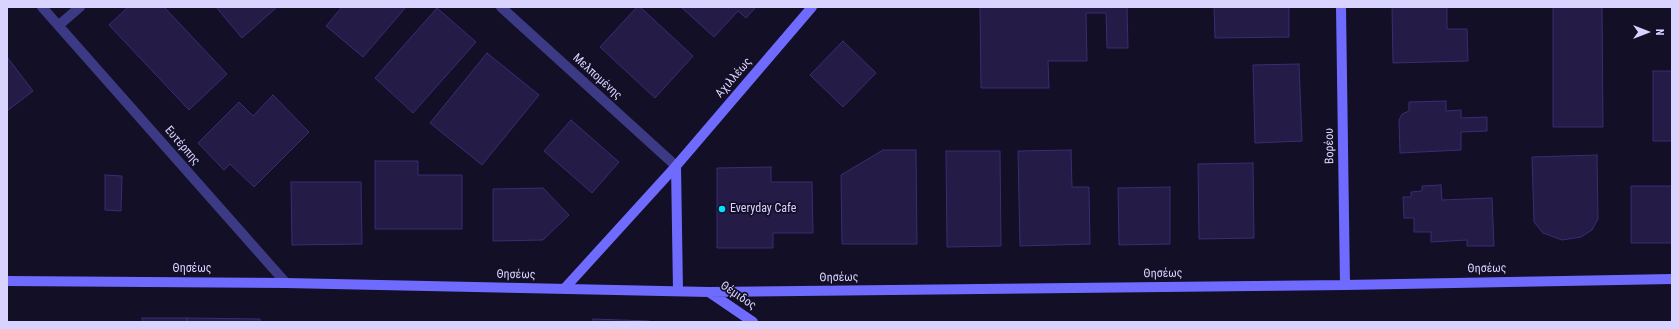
<!DOCTYPE html>
<html>
<head>
<meta charset="utf-8">
<style>
	body { margin:0 }
	#map { position:relative; width:1679px; height:329px; overflow:hidden; background:#130f26; font-family:"Roboto Condensed",sans-serif }
	canvas { display:block }
	.frame { position:absolute; inset:0; border:8px solid #d9d4ff; pointer-events:none }
	.north { position:absolute; left:1627px; top:12px; width:40px; height:40px; -webkit-text-stroke:3px #130f26; paint-order:stroke; rotate:90deg; font-size:11px; font-weight:700; line-height:16px; text-align:center; color:#d9d4ff }
	.north::after { content:''; display:block; margin:auto; width:14px; height:18px; background:#d9d4ff; clip-path:polygon(50% 0,100% 100%,50% 72%,0 100%) }
</style>
</head>
<body>
<div id="map">
<canvas width="1679" height="329"></canvas>
<div class="frame"></div>
<div class="north">N</div>
</div>
<script>
const context = document.querySelector('canvas').getContext('2d');
context.lineJoin = 'round';
function fill(path, color) { context.fillStyle = color; context.fill(path, 'evenodd'); }
const shape = rows => new Path2D(rows.map(r => 'M' + r).join(''));
function stroke(path, color, width, dash) { context.strokeStyle = color; context.lineWidth = width; context.lineCap = dash ? 'butt' : 'round'; context.setLineDash(dash || []); context.stroke(path); }
function drawText(font, color, halo, rows, align = 'center') {
  context.font = font + ' "Roboto Condensed",sans-serif'; context.lineWidth = 3.5; context.setLineDash([]); context.textBaseline = 'middle'; context.strokeStyle = halo; context.fillStyle = color; for (const [text, x, y, turn = 0] of rows) {
    context.save(); context.translate(x, y); context.rotate((+turn || 0) * Math.PI / 180); context.textAlign = isNaN(turn) ? turn : align; if (halo) context.strokeText(text, 0, 0); context.fillText(text, 0, 0); context.restore();
  }
}
const building = shape([
	[128,7,164,7,227,74,189,110,109,25,128,7],
	[216,7,277,7,242,38,216,7],
	[342,7,406,7,363,57,326,26,342,7],
	[637,7,640,7,693,56,655,98,600,47,637,7],
	[681,7,756,7,746,18,738,11,714,37,681,7],
	[980,7,1127,7,1128,48,1107,48,1106,13,1086,13,1087,61,1048,61,1049,88,981,88,980,7],
	[1214,7,1289,7,1289,37,1215,38,1214,7],
	[1392,7,1447,7,1447,29,1467,29,1468,61,1393,63,1392,7],
	[1553,7,1602,7,1603,127,1553,127,1553,7],
	[437,8,476,42,413,113,375,78,437,8],
	[843,41,876,73,843,107,810,75,843,41],
	[487,53,539,95,482,165,430,123,487,53],
	[7,57,33,91,7,111,7,57],
	[1299,64,1302,141,1255,143,1253,65,1299,64],
	[1653,71,1672,71,1672,141,1653,141,1653,71],
	[273,95,309,132,254,187,230,164,224,170,198,143,239,102,253,116,273,95],
	[1446,101,1446,111,1461,110,1461,118,1487,117,1487,131,1461,132,1461,150,1400,153,1399,120,1402,114,1409,111,1409,102,1446,101],
	[571,120,619,162,592,193,544,151,571,120],
	[883,150,916,150,917,244,842,244,841,175,883,150],
	[1071,150,1072,187,1089,187,1090,244,1020,246,1018,151,1071,150],
	[946,151,1000,151,1001,246,947,247,946,151],
	[1597,155,1598,219,1592,230,1581,237,1562,240,1543,233,1534,222,1532,157,1597,155],
	[375,161,418,161,418,175,462,175,462,229,375,229,375,161],
	[1253,163,1254,238,1199,239,1198,164,1253,163],
	[771,167,771,182,812,182,813,233,773,233,773,248,717,248,717,168,771,167],
	[1672,173,1672,243,1631,243,1631,186,1672,186,1672,173],
	[105,175,122,176,121,211,105,210,105,175],
	[291,182,361,182,362,244,292,245,291,182],
	[1441,185,1442,200,1492,198,1494,246,1467,246,1467,240,1431,242,1431,232,1414,232,1414,218,1404,218,1403,197,1411,197,1411,192,1422,191,1422,186,1441,185],
	[1170,187,1170,244,1119,245,1118,188,1170,187],
	[543,188,569,215,543,240,493,241,493,189,543,188],
	[142,318,187,318,187,322,142,322,142,318],
	[187,318,260,319,260,322,187,322,187,318],
	[593,319,649,321,649,322,593,322,593,319]
]);
const street = shape([
	[42,7,286,283],
	[501,7,676,166],
	[59,25,80,7]
]);
const secondary = shape([
	[1341,7,1345,285],
	[676,166,678,291],
	[7,281,286,283,709,292,1345,285,1672,279],
	[564,289,676,166,812,7],
	[709,292,753,322]
]);
const markers = [
	[722,209,4,"#00e5ff"]
];
const streetNames = [
	["Μελπομένης",597,77,42],
	["Αχιλλέως",734,78,-49],
	["Ευτέρπης",182,146,49],
	["Βορέου",1330,146,-91],
	["Θησέως",192,269],
	["Θησέως",1487,269,-1],
	["Θησέως",1163,274,-1],
	["Θησέως",516,275,1],
	["Θησέως",839,278,-1],
	["Θέμιδος",738,296,34]
];
const poiNames = [
	["Everyday Cafe",730,209]
];
fill(building, '#241b47');
stroke(building, '#3b2d73', 1);
stroke(street, '#3d3a85', 10);
stroke(secondary, '#6f6bff', 10);
for (const [x, y, r, color] of markers) { const dot = new Path2D(); dot.arc(x, y, r, 0, 2 * Math.PI); context.fillStyle = color; context.fill(dot); stroke(dot, '#130f26', 1.5); }
drawText('12px', '#d9d4ff', '#130f26', streetNames);
drawText('12px', '#d9d4ff', '#130f26', poiNames, 'left');
</script>
</body>
</html>
